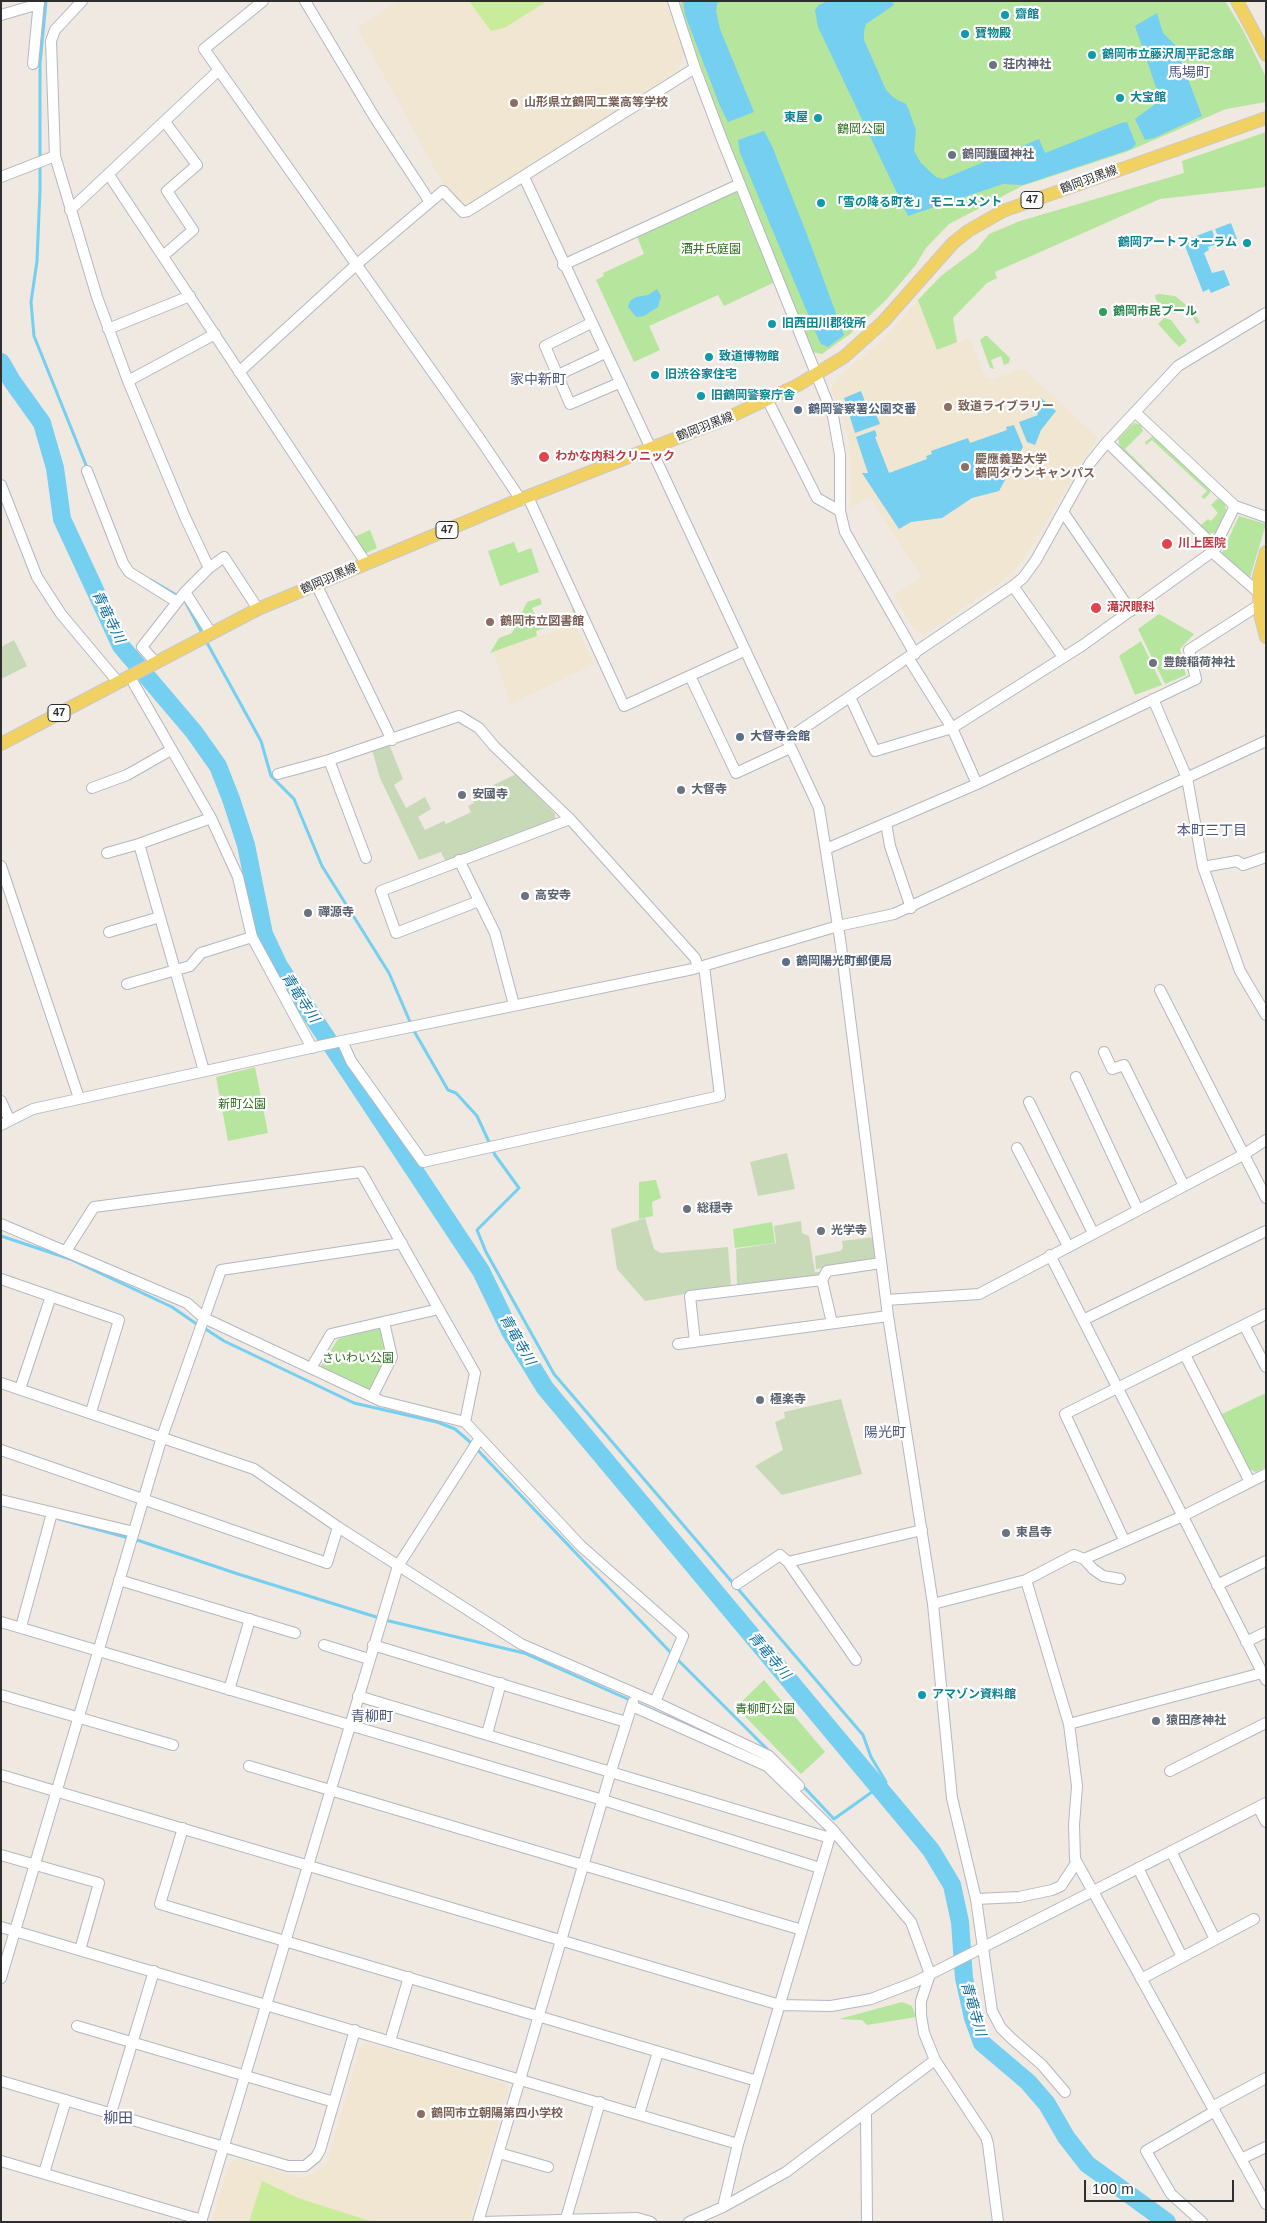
<!DOCTYPE html>
<html>
<head>
<meta charset="utf-8">
<style>
	body { margin:0 }
	#map { position:relative; width:1267px; height:2223px; overflow:hidden; background:#efe9e1; font-family:Helvetica,sans-serif }
	canvas { display:block }
	.frame { position:absolute; inset:0; border:2px solid #2e2e2e; pointer-events:none }
	.scale { position:absolute; left:1084px; top:2180px; width:150px; height:22px; box-sizing:border-box; border:2px solid #2e2e2e; border-top:0; padding-left:6px; font-size:15px; line-height:18px; white-space:nowrap; color:#2e2e2e; -webkit-text-stroke:4px #fff; paint-order:stroke }
</style>
</head>
<body>
<div id="map">
<canvas width="1267" height="2223"></canvas>
<div class="frame"></div>
<div class="scale">100 m</div>
</div>
<script>
const context = document.querySelector('canvas').getContext('2d');
context.lineJoin = 'round';
function fill(path, color) { context.fillStyle = color; context.fill(path, 'evenodd'); }
const shape = rows => new Path2D(rows.map(r => 'M' + r).join(''));
function stroke(path, color, width, dash) { context.strokeStyle = color; context.lineWidth = width; context.lineCap = dash ? 'butt' : 'round'; context.setLineDash(dash || []); context.stroke(path); }
function drawText(font, color, halo, rows, align = 'center') {
  context.font = font + ' Helvetica,"Noto Sans JP",sans-serif'; context.lineWidth = 4.5; context.setLineDash([]); context.textBaseline = 'middle'; context.strokeStyle = halo; context.fillStyle = color; for (const [text, x, y, turn = 0] of rows) {
    context.save(); context.translate(x, y); context.rotate((+turn || 0) * Math.PI / 180); context.textAlign = isNaN(turn) ? turn : align; if (halo) context.strokeText(text, 0, 0); context.fillText(text, 0, 0); context.restore();
  }
}
const education = shape([
	[398,1,665,1,686,49,678,71,469,208,464,207,444,186,358,28],
	[918,300,937,350,970,338,985,377,992,380,1020,369,1025,370,1097,437,1023,560,1014,571,994,587,926,634,915,631,894,595,921,577,870,497,850,509,850,453,848,434,831,388,838,378,879,343],
	[575,624,594,664,510,704,494,652],
	[367,2043,505,2083,508,2090,469,2222,212,2222,229,2163,237,2159,296,2177,304,2177,314,2174,328,2160,360,2047]
]);
const green = shape([
	[681,1,1225,1,1243,30,1266,77,1266,102,1226,109,1126,152,1022,186,949,224,926,248,915,266,886,300,850,334,822,354,812,352,727,139,680,9],
	[1266,132,1266,187,1160,199,995,272,997,278,987,283,953,318,957,342,937,350,918,300,941,276,977,249,989,234,1020,221,1184,173,1182,161],
	[736,189,751,228,775,282,724,306,718,295,649,326,660,350,634,362,596,280,604,276,603,273,644,254,636,234],
	[1159,294,1175,296,1190,308,1200,322,1197,324,1186,308,1175,314,1166,312,1156,300,1155,295],
	[1164,318,1171,320,1187,341,1179,347,1158,324],
	[985,336,987,336,1010,358,1009,363,1004,365,1001,356,991,360,994,369,990,368,980,340],
	[1134,423,1141,425,1143,431,1125,449,1201,525,1208,519,1211,521,1218,513,1211,505,1217,499,1220,499,1225,503,1226,511,1217,533,1207,533,1120,447,1118,439],
	[1153,436,1210,489,1210,493,1204,499,1201,497,1207,491,1152,440,1146,445,1145,442],
	[1239,516,1266,524,1249,581,1220,557],
	[370,530,377,548,362,555,352,538],
	[514,542,518,553,531,548,539,572,500,586,488,551],
	[540,598,542,604,532,608,540,628,574,615,572,609,575,608,579,617,536,631,537,636,490,653,499,638,512,633,527,602],
	[1159,614,1194,634,1180,649,1186,675,1165,684,1138,629],
	[1141,641,1162,685,1135,695,1119,656],
	[255,1067,268,1133,228,1141,216,1077],
	[656,1180,661,1198,652,1202,653,1216,639,1219,639,1182],
	[772,1222,775,1243,735,1248,733,1229],
	[380,1327,388,1356,371,1392,319,1369,338,1339],
	[1266,1393,1266,1467,1256,1472,1244,1467,1218,1416],
	[764,1680,825,1752,801,1774,736,1707],
	[902,2002,912,2006,916,2017,867,2025,862,2020,839,2019]
]);
const cemetery = shape([
	[14,640,27,666,1,679,1,647],
	[389,744,403,779,394,785,406,808,425,797,431,809,418,817,425,830,444,821,446,824,471,812,468,806,474,803,471,796,516,774,555,814,555,819,446,862,441,852,419,860,380,778,372,750],
	[787,1153,795,1189,758,1196,750,1162],
	[645,1218,654,1249,661,1253,728,1247,731,1286,645,1301,617,1269,611,1229],
	[801,1221,802,1233,809,1236,815,1272,823,1272,820,1276,737,1285,736,1249,776,1243,774,1226],
	[875,1237,878,1261,816,1269,815,1256,840,1251,843,1248,842,1241],
	[841,1399,862,1474,782,1495,755,1466,783,1450,775,1422,785,1418,784,1412]
]);
const pitch = shape([
	[469,1,547,1,506,27,491,31],
	[262,2181,298,2198,373,2222,249,2222]
]);
const water = shape([
	[683,1,720,1,717,4,716,11,720,29,754,112,728,122,720,106,685,15],
	[828,1,892,1,894,5,866,24,864,31,864,40,886,90,894,98,906,104,908,108,916,130,914,151,921,163,936,177,943,179,1039,139,1045,153,1121,123,1127,122,1136,144,1131,149,1023,185,1003,184,908,216,818,27,815,10,819,5],
	[1157,13,1163,33,1175,45,1202,116,1154,138,1145,140,1135,119,1158,102,1159,96,1135,26],
	[764,131,772,146,806,232,844,335,828,347,821,344,818,338,740,153,738,140],
	[1231,223,1237,239,1230,242,1228,238,1220,241,1215,229],
	[1212,230,1218,247,1215,248,1214,245,1208,247,1209,250,1204,253,1212,273,1224,270,1230,285,1211,293,1209,289,1203,292,1183,241],
	[657,289,661,296,658,307,644,316,636,317,628,307,630,301,636,297,648,295],
	[861,391,870,415,876,414,880,424,855,433,844,398],
	[1041,398,1056,411,1041,430,1035,445,1027,442,1019,422,1038,415,1034,405],
	[1014,425,1023,447,999,491,972,498,942,518,911,522,899,529,862,473,868,473,856,437,875,430,877,436,875,437,889,473,927,459,926,456,932,454,931,451,968,438,970,443,1007,430,1006,427]
]);
const stream = shape([
	[46,1,40,64,40,190,37,261,31,302,34,336,88,470],
	[151,580,178,596],
	[186,603,203,635],
	[206,641,261,741,271,776,294,799,322,866,389,973,414,1031,448,1090,456,1093,477,1116,495,1155,519,1188,477,1230,486,1252,554,1374,863,1735,871,1757,886,1782,834,1819,802,1785],
	[1,1236,70,1259,172,1307,198,1325],
	[204,1328,224,1341,354,1403,437,1422,455,1429,469,1441,674,1656,770,1752],
	[59,1519,140,1541,238,1574,389,1621,524,1653,738,1748]
]);
const river = shape([
	[1,362,12,381,42,423,55,468,62,519,121,646,194,732,218,766,231,799,246,845,264,934,279,966,481,1271,510,1331,545,1388,931,1850,952,1885,960,1922,964,1978,973,2018,982,2043,1028,2082,1047,2104,1066,2137,1087,2164,1167,2222]
]);
const minor = shape([
	[82,1,55,30,51,41,55,156,97,297,128,381,185,517,209,568],
	[263,1,204,49,482,442,521,500],
	[305,1,375,118,430,202],
	[673,1,695,68,721,137,833,416,840,455,840,511,845,532,915,654],
	[1,15,39,4],
	[33,64,39,1],
	[109,175,366,563],
	[1,177,55,156],
	[524,177,819,808,840,939,888,1316,933,1604,952,1798,976,1899,992,2011,1001,2028,1011,2038,1042,2065,1065,2092],
	[70,210,219,70],
	[163,256,193,230,167,191,197,165,165,122],
	[563,265,740,184],
	[591,323,545,346,570,404,619,383],
	[108,329,190,296],
	[239,372,357,264,443,191,463,212,468,211,695,68],
	[558,375,605,353],
	[128,381,215,334],
	[768,401,817,498,840,511],
	[1135,412,1235,506,1266,517],
	[1107,442,1216,548],
	[87,471,123,563,129,572,177,602],
	[1,485,37,577,61,614,118,682],
	[528,497,624,706,744,651],
	[1063,512,1131,611],
	[1212,552,1259,593],
	[316,584,392,740],
	[1013,586,1063,657],
	[185,592,211,633],
	[909,659,952,728,977,784],
	[155,662,142,647,185,592,209,568,224,557,258,609],
	[690,676,736,773,790,748],
	[134,684,211,818,238,877,252,937,312,1048],
	[850,697,875,751,952,728,1083,645,1212,552,1235,506],
	[1153,699,1187,778,1203,867,1240,971,1266,1015],
	[786,740,1013,586,1023,578,1036,560,1090,463,1107,442,1178,366,1266,313],
	[329,760,366,858],
	[278,774,329,760,459,716,479,728,494,746,570,819,695,958,698,967],
	[92,788,127,775,171,750],
	[886,823,890,846,911,908],
	[826,849,977,784,1196,679,1189,650,1259,605],
	[107,853,139,844],
	[459,860,495,933,514,1005],
	[1,866,79,1098],
	[1203,867,1237,861,1243,865,1266,857],
	[479,901,396,933,381,891,570,819],
	[109,932,160,917],
	[127,984,190,966,201,953,252,937],
	[1160,990,1266,1198],
	[342,1041,351,1061,423,1162,720,1096,704,966],
	[1104,1052,1112,1069,1124,1065,1184,1186],
	[204,1071,139,844,211,818],
	[1076,1077,1138,1210],
	[1,1101,9,1119],
	[1029,1102,1093,1233],
	[1,1125,33,1109,342,1041,693,969,838,926,894,914,1266,741],
	[1017,1148,1068,1246],
	[1,1224,187,1303,204,1318,381,1401,465,1422,581,1546,683,1636,655,1702,521,1644,338,1527,254,1469,1,1383],
	[66,1251,94,1207,361,1172,475,1373,465,1422],
	[1050,1255,1266,1680],
	[1,1279,119,1320,91,1412],
	[822,1280,832,1323],
	[886,1300,979,1294,1243,1155,1266,1140],
	[1083,1320,1266,1231],
	[1244,1325,1266,1367],
	[695,1342,690,1296,822,1280,827,1271,881,1263],
	[678,1344,888,1316],
	[1185,1355,1250,1482],
	[311,1368,331,1334,439,1309],
	[20,1389,51,1296],
	[372,1397,392,1357,384,1322],
	[1,1450,327,1563,338,1527],
	[1,1500,134,1532],
	[1124,1540,1065,1414,1266,1314],
	[1084,1559,1183,1516,1266,1474],
	[788,1562,922,1530],
	[119,1580,295,1633],
	[1026,1580,1069,1724,1077,1786,1074,1825,1075,1859,1266,2204],
	[737,1584,780,1555,788,1562,856,1660],
	[1217,1585,1266,1561],
	[933,1604,1026,1580,1074,1555,1084,1559,1093,1569,1103,1576,1120,1579],
	[1,1622,603,1800,820,1868],
	[21,1627,52,1513],
	[1246,1642,1266,1632],
	[324,1645,369,1659],
	[373,1645,626,1722],
	[229,1690,250,1619],
	[1,1695,173,1745],
	[358,1696,830,1838],
	[655,1702,769,1756,799,1786],
	[632,1706,767,1766,832,1829,911,1922,930,1974,921,2001,921,2015,924,2033,935,2060,986,2137,988,2144,998,2222],
	[1069,1724,1262,1673],
	[487,1734,501,1683],
	[249,1766,802,1930],
	[1170,1771,1266,1723],
	[1,1775,780,2005,831,2006,871,1999,915,1982,1266,1803],
	[1258,1807,1266,1822],
	[183,1828,160,1904,757,2081],
	[1171,1851,1215,1939],
	[1,1855,99,1883,80,1950],
	[1138,1868,1182,1957],
	[976,1899,1019,1897,1052,1890,1061,1886,1076,1863],
	[1,1927,738,2144],
	[1,1978,162,1437,221,1270,402,1243],
	[1141,1979,1254,1919],
	[77,2026,334,2102],
	[390,2041,409,1977],
	[1,2081,288,2166,305,2166,316,2157,320,2150,355,2030],
	[1212,2107,1266,2078],
	[111,2113,154,1971],
	[639,2114,658,2052],
	[866,2114,867,2222],
	[499,2153,548,2167],
	[1241,2159,1266,2147],
	[1,2161,202,2220],
	[44,2173,66,2100],
	[723,2207,738,2144,831,1833],
	[201,2222,398,1566,480,1438],
	[478,2222,611,1771,633,1702],
	[482,2222,637,2218,651,2222],
	[565,2222,600,2102],
	[689,2222,723,2207,786,2172,935,2060],
	[1202,2222,1171,2194,1146,2151,1215,2111]
]);
const major = shape([
	[1237,1,1266,55],
	[1266,552,1259,577,1259,593,1260,614,1266,637],
	[1,744,258,609,516,501,723,420,798,385,844,357,883,322,953,243,968,231,1003,211,1266,118]
]);
const markers = [
	[1005,15,5,"#0f9aa8"],
	[965,34,5,"#0f9aa8"],
	[1092,55,5,"#0f9aa8"],
	[993,65,5,"#6b7280"],
	[1120,98,5,"#0f9aa8"],
	[514,103,5,"#8d6e63"],
	[818,118,5,"#0f9aa8"],
	[952,155,5,"#6b7280"],
	[821,203,5,"#0f9aa8"],
	[1247,243,5,"#0f9aa8"],
	[1103,312,5,"#2e9e5b"],
	[772,324,5,"#0f9aa8"],
	[709,357,5,"#0f9aa8"],
	[655,375,5,"#0f9aa8"],
	[701,396,5,"#0f9aa8"],
	[948,407,5,"#8d6e63"],
	[798,410,5,"#5c6f8a"],
	[544,457,6,"#e0444e"],
	[965,467,5,"#8d6e63"],
	[1167,544,6,"#e0444e"],
	[1096,608,6,"#e0444e"],
	[490,622,5,"#8d6e63"],
	[1153,663,5,"#6b7280"],
	[740,737,5,"#5c6f8a"],
	[681,790,5,"#6b7280"],
	[462,795,5,"#6b7280"],
	[525,896,5,"#6b7280"],
	[308,913,5,"#6b7280"],
	[786,962,5,"#5c6f8a"],
	[687,1209,5,"#6b7280"],
	[821,1231,5,"#6b7280"],
	[760,1400,5,"#6b7280"],
	[1006,1533,5,"#6b7280"],
	[922,1695,5,"#0f9aa8"],
	[1156,1721,5,"#6b7280"],
	[421,2114,5,"#8d6e63"]
];
const shields = [
	[1032,200,22],
	[447,530,22],
	[59,713,22]
];
const shieldNames = [
	["47",1032,200],
	["47",447,530],
	["47",59,713]
];
const cultureNames = [
	["齋館",1015,15],
	["寶物殿",975,34],
	["鶴岡市立藤沢周平記念館",1102,55],
	["大宝館",1130,98],
	["東屋",808,118,"right"],
	["「雪の降る町を」 モニュメント",831,203],
	["鶴岡アートフォーラム",1237,243,"right"],
	["旧西田川郡役所",782,324],
	["致道博物館",719,357],
	["旧渋谷家住宅",665,375],
	["旧鶴岡警察庁舎",711,396],
	["アマゾン資料館",932,1695]
];
const worshipNames = [
	["荘内神社",1003,65],
	["鶴岡護國神社",962,155],
	["豊饒稲荷神社",1163,663],
	["大督寺",691,790],
	["安國寺",472,795],
	["高安寺",535,896],
	["禪源寺",318,913],
	["総穏寺",697,1209],
	["光学寺",831,1231],
	["極楽寺",770,1400],
	["東昌寺",1016,1533],
	["猿田彦神社",1166,1721]
];
const educationNames = [
	["山形県立鶴岡工業高等学校",524,103],
	["致道ライブラリー",958,407],
	["慶應義塾大学",975,460],
	["鶴岡タウンキャンパス",975,474],
	["鶴岡市立図書館",500,622],
	["鶴岡市立朝陽第四小学校",431,2114]
];
const parkNames = [
	["鶴岡公園",861,130],
	["酒井氏庭園",711,250],
	["新町公園",242,1105],
	["さいわい公園",358,1359],
	["青柳町公園",765,1710]
];
const streetNames = [
	["鶴岡羽黒線",1089,180,-20],
	["鶴岡羽黒線",705,427,-21],
	["鶴岡羽黒線",329,579,-23]
];
const leisureNames = [
	["鶴岡市民プール",1113,312]
];
const serviceNames = [
	["鶴岡警察署公園交番",808,410],
	["大督寺会館",750,737],
	["鶴岡陽光町郵便局",796,962]
];
const healthNames = [
	["わかな内科クリニック",555,457],
	["川上医院",1178,544],
	["滝沢眼科",1107,608]
];
const neighbourhoodNames = [
	["馬場町",1189,73],
	["家中新町",538,380],
	["本町三丁目",1212,831],
	["陽光町",885,1433],
	["青柳町",372,1717]
];
const waterNames = [
	["青竜寺川",108,617,64],
	["青竜寺川",300,998,57],
	["青竜寺川",517,1340,60],
	["青竜寺川",769,1656,50],
	["青竜寺川",973,2009,74]
];
const quarterNames = [
	["柳田",118,2119]
];
fill(education, '#f0e6d1');
fill(green, '#b6e59e');
fill(cemetery, '#c8d9b8');
fill(pitch, '#c9ec9a');
fill(water, '#75cff0');
stroke(stream, '#75cff0', 3);
stroke(river, '#75cff0', 18);
stroke(minor, '#b4b7c1', 12);
stroke(major, '#c9c9c9', 14);
stroke(minor, '#fff', 10);
stroke(major, '#f2d163', 12);
for (const [x, y, r, color] of markers) { const dot = new Path2D(); dot.arc(x, y, r, 0, 2 * Math.PI); context.fillStyle = color; context.fill(dot); stroke(dot, '#fff', 2); }
for (const [x, y, w] of shields) { const box = new Path2D(); box.roundRect(x - w / 2, y - 8.5, w, 17, 4); context.fillStyle = '#fff'; context.fill(box); stroke(box, '#2e2e2e', 1); }
drawText('bold 11px', '#2e2e2e', null, shieldNames);
drawText('bold 12px', '#0d838f', '#fff', cultureNames, 'left');
drawText('bold 12px', '#5b616d', '#fff', worshipNames, 'left');
drawText('bold 12px', '#785e54', '#fff', educationNames, 'left');
drawText('12px', '#2c6e1b', '#fff', parkNames);
drawText('12px', '#2e2e2e', '#fff', streetNames);
drawText('bold 12px', '#27864d', '#fff', leisureNames, 'left');
drawText('bold 12px', '#4e5e75', '#fff', serviceNames, 'left');
drawText('bold 12px', '#be3a42', '#fff', healthNames, 'left');
drawText('14px', '#4d5680', '#fff', neighbourhoodNames);
drawText('italic 14px', '#0d6fa3', '#fff', waterNames);
drawText('15px', '#4d5680', '#fff', quarterNames);
</script>
</body>
</html>
